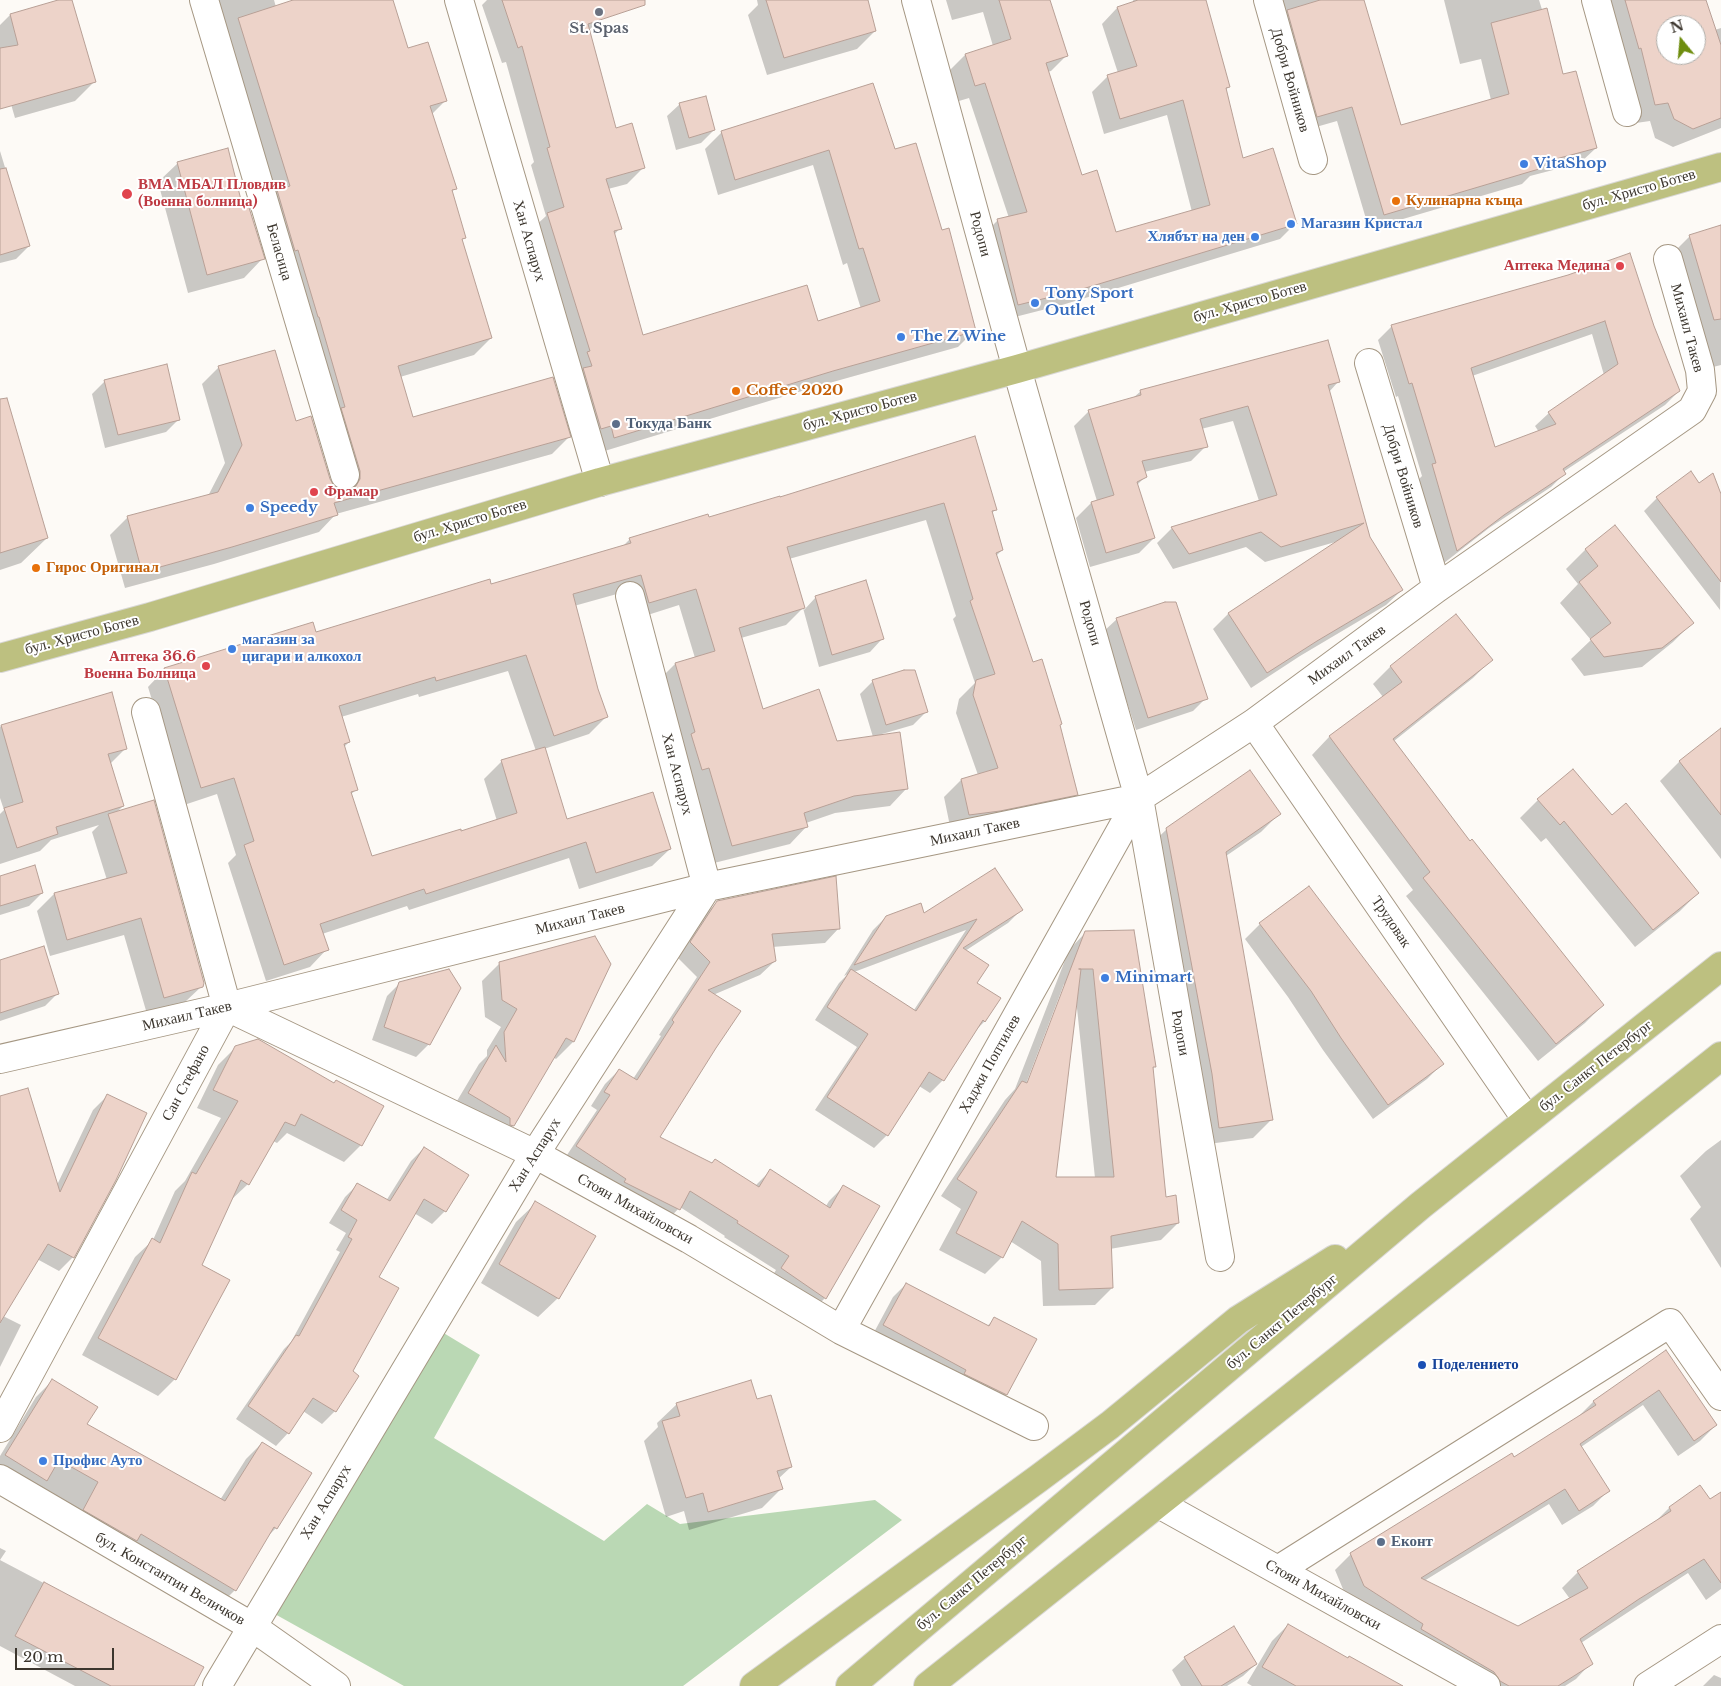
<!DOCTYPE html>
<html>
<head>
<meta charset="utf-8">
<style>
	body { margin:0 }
	#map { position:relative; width:1721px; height:1686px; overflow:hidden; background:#fdfaf6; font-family:"Libre Baskerville",serif }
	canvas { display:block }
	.north { position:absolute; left:1656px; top:15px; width:50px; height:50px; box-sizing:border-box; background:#fff; border:1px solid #b1afab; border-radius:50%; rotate:343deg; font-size:14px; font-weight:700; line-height:20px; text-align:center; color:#3c362e }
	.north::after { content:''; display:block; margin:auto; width:18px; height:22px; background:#6e8d0e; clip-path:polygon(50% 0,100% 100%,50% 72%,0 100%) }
	.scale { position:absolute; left:15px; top:1648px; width:99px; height:22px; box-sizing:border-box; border:2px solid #3c362e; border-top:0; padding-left:6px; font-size:15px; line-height:18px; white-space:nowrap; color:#3c362e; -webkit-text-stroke:4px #fff; paint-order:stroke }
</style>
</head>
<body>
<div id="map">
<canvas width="1721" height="1686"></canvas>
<div class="north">N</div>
<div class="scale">20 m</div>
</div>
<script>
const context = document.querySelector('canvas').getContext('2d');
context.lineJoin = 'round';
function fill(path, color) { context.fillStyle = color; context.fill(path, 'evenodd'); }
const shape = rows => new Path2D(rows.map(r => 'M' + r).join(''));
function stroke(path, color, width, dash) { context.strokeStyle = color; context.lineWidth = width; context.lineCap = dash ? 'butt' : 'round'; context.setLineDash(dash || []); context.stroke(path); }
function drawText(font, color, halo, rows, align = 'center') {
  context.font = font + ' "Libre Baskerville",serif'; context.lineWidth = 4; context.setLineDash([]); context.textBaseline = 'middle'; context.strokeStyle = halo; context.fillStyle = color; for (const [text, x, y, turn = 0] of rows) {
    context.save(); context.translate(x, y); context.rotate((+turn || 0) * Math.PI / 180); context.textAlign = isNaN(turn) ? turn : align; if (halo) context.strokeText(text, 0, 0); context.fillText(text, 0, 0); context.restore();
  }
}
const green = shape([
	[442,1332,480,1355,434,1438,604,1541,647,1504,680,1524,875,1500,902,1520,683,1686,404,1686,273,1613]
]);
const shadow = shape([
	[63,0,71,0,94,82,75,101,15,118,0,66,0,25,10,15],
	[210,0,274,0,276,7,297,0,392,0,407,50,445,101,431,115,455,189,451,192,465,237,462,240,491,338,474,355,400,377,412,419,569,437,552,454,336,514,319,532,214,564,125,588,110,535,128,517,208,496,225,463,202,384,219,367,295,423,333,487,343,491],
	[487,0,595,0,601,19,588,31,615,130,643,168,627,184,608,189,620,228,614,235,642,337,817,323,861,309,847,263,843,265,813,165,718,195,705,149,722,132,894,151,941,232,974,331,958,347,815,387,598,453,531,230,546,216,531,165,534,162,506,62,502,63,482,5],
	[757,0,867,0,875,31,857,49,767,75,748,15,758,5],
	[946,0,1049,0,1067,55,1051,71,1047,72,1081,177,1115,233,1192,212,1167,115,1104,134,1092,92,1108,76,1118,73,1102,24,1117,8,1134,3,1133,0,1204,0,1229,86,1226,90,1242,159,1296,223,1280,239,1062,305,1003,320,982,236,998,220,1009,218,969,98,959,101,949,71,965,55,993,46,983,12,952,20],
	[1277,0,1363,0,1400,126,1491,100,1481,59,1460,64,1444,0,1539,0,1563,76,1596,148,1580,163,1530,176,1522,184,1369,229,1337,121,1302,131],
	[1599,0,1696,0,1708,32,1721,28,1721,128,1673,147,1655,138,1650,121,1636,123,1622,66],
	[1666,25,1696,25,1696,55,1666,55],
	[680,104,714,130,701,143,676,150,667,116],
	[0,151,29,246,16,259,0,263],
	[178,163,240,201,263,258,244,278,188,293,158,182],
	[1721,227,1721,365,1693,372,1668,258,1690,236],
	[1568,276,1653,326,1679,391,1665,405,1563,472,1564,474,1551,487,1489,528,1444,563,1419,479,1422,476,1398,396,1396,397,1378,340,1392,326],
	[1592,334,1604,375,1549,413,1535,426,1539,432,1494,449,1472,376],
	[105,381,179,419,166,432,105,448,92,394],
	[1338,382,1329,392,1368,537,1402,590,1386,605,1300,656,1251,688,1213,629,1228,614,1339,541,1265,562,1246,547,1173,569,1157,543,1172,528,1259,501,1233,421,1201,429,1206,446,1191,461,1144,472,1145,477,1137,485,1154,538,1139,553,1090,567,1076,518,1091,503,1097,501,1074,426,1089,411,1133,398,1141,391],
	[0,400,47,538,21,563,0,570],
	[974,438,995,510,992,513,1002,550,996,556,1032,663,1059,726,1077,794,1059,812,951,831,944,797,961,780,978,775,956,713,959,699,975,683,953,619,956,616,926,520,789,559,804,610,816,597,882,639,870,652,819,667,803,608,786,625,741,638,762,710,836,742,873,737,860,694,873,681,926,712,913,725,882,734,907,788,890,806,835,813,806,823,807,826,790,844,714,863,658,681,675,664,695,658,679,605,632,620,624,592,574,606,596,689,606,717,589,734,544,749,566,820,670,849,652,866,579,889,569,858,409,910,407,906,322,934,327,949,310,967,266,981,228,863,236,855,217,794,184,805,148,687,165,669,316,634,490,586,623,546,630,539,780,499],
	[508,671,536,751,501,762,484,779,497,821,371,858,350,795,356,790,344,747,349,742,341,717,418,694,419,697],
	[1699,484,1721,497,1720,610,1644,511,1657,498],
	[1615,527,1692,623,1673,642,1642,667,1584,676,1571,659,1591,640,1560,603,1578,584,1566,569,1585,550],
	[1456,616,1491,660,1473,678,1394,741,1470,842,1603,1005,1585,1023,1538,1061,1406,896,1413,890,1312,755,1329,737,1383,697,1373,684,1390,667],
	[1117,619,1206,698,1193,711,1136,730,1104,631],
	[1,726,126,748,110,764,123,806,116,813,202,986,184,1003,147,1014,124,935,50,956,37,911,54,894,107,880,92,832,99,825,51,840,40,851,0,864,0,814,4,810,0,798,0,727],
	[1721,730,1721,859,1660,781,1679,762],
	[1538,800,1611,816,1698,893,1680,911,1635,947,1546,838,1541,842,1520,818],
	[1279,814,1261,832,1226,856,1272,1119,1253,1138,1201,1145,1148,847,1167,829],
	[0,877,42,893,29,906,0,915],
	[1308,888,1442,1064,1427,1079,1373,1119,1323,1050,1288,997,1245,939,1260,924],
	[717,902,839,928,825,943,772,947,775,961,760,975,713,995,715,1048,658,1138,755,1186,770,1171,826,1206,829,1201,843,1187,825,1298,811,1312,768,1283,776,1270,724,1237,725,1236,680,1207,665,1223,563,1161,597,1110,591,1106,605,1084,619,1070,633,1079,661,1036,659,1035,697,977,677,957,703,917],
	[1021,910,1008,923,965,951,976,983,985,1021,975,1031,943,1080,930,1093,919,1086,887,1135,874,1148,815,1110,857,1047,815,1020,839,983,848,974,844,976,873,930,886,917],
	[966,930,914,1010,854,972],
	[1086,932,1155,1066,1152,1069,1165,1199,1178,1223,1161,1240,1110,1249,1112,1288,1095,1305,1043,1306,1041,1261,1010,1241,1002,1257,985,1274,939,1250,961,1209,941,1196,1005,1100,1015,1089,1069,950],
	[1064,984,1064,990,1026,1090,1024,1089],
	[1076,999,1095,1178,1055,1178],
	[0,962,57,994,45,1006,0,1021],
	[500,963,609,964,573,1042,556,1059,553,1057,513,1126,495,1143,451,1111,479,1064,487,1056,487,1050,501,1027,485,1017,482,981],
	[400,983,429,1044,416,1057,372,1040,387,996],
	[236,1047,361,1145,344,1162,287,1133,277,1143,273,1141,248,1184,230,1201,201,1266,175,1379,158,1396,82,1355,135,1257,153,1240,175,1191,185,1181,221,1118,197,1108,218,1065],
	[107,1096,73,1257,59,1271,37,1259,3,1316,21,1325,0,1367,0,1098,57,1185,93,1110],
	[1721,1140,1721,1268,1690,1219,1701,1207,1680,1176,1706,1151],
	[424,1148,467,1175,445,1211,432,1224,414,1213,377,1278,351,1372,335,1411,322,1424,303,1411,288,1433,276,1446,236,1419,284,1349,291,1342,340,1252,336,1250,346,1233,329,1223,345,1197,358,1184,386,1201,411,1161],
	[536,1203,558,1298,538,1317,481,1283,516,1222],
	[906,1284,987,1326,995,1319,1006,1394,993,1407,871,1338,893,1297],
	[1666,1352,1716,1425,1700,1441,1678,1456,1643,1405,1581,1447,1608,1491,1593,1506,1562,1525,1549,1504,1424,1581,1518,1627,1570,1599,1562,1588,1578,1572,1654,1523,1669,1508,1700,1487,1710,1501,1721,1494,1721,1589,1706,1600,1688,1573,1581,1643,1591,1663,1576,1679,1565,1686,1475,1686,1348,1601,1335,1570,1351,1554,1514,1458,1578,1417,1594,1401],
	[52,1381,85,1425,220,1500,246,1459,262,1443,276,1528,266,1538,235,1590,219,1606,0,1478,0,1456,36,1397],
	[756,1401,791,1467,778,1479,781,1489,762,1508,689,1530,684,1511,666,1517,644,1441,658,1427,657,1423,677,1404],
	[0,1548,6,1551,0,1560,203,1667,193,1686,75,1686,0,1646],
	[1288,1625,1397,1686,1252,1686,1247,1683,1272,1641],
	[1185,1658,1256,1664,1243,1676,1227,1686,1181,1686,1172,1670],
	[1714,1675,1721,1678,1721,1686,1703,1686]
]);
const building = shape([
	[58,0,72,0,96,82,0,109,0,48,18,45,10,14,58,0],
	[293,0,393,0,408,48,428,42,447,101,430,106,457,189,452,190,466,238,462,239,492,338,398,366,413,417,553,377,571,437,334,503,338,515,232,547,142,572,127,516,218,492,242,445,218,366,275,350,296,421,311,416,330,479,334,486,341,490,349,490,356,486,360,479,360,471,341,408,345,407,319,317,318,317,298,250,295,251,277,190,290,186,238,18,293,0],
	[502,0,645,0,645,5,588,24,616,128,632,123,645,168,606,179,622,229,614,231,643,335,807,285,818,321,880,301,863,248,859,249,829,150,735,180,721,131,873,83,895,149,916,143,942,230,949,228,976,331,833,371,614,438,611,426,601,429,583,368,592,366,587,352,590,351,547,213,564,207,547,148,550,147,522,46,518,48,502,0],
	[766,0,868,0,876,31,784,58,766,0],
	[999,0,1050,0,1068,56,1046,63,1082,175,1097,170,1116,232,1210,205,1183,100,1120,119,1107,75,1137,66,1117,7,1138,0,1206,0,1230,87,1226,88,1243,158,1273,148,1297,224,1079,290,1018,305,997,219,1027,212,985,83,975,86,965,54,1011,39,999,0],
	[1320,0,1364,0,1401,125,1509,94,1491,23,1547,8,1563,74,1576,71,1597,148,1537,164,1539,169,1384,215,1352,107,1317,117,1287,10,1320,0],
	[1625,0,1706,0,1721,45,1721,118,1693,129,1674,119,1668,103,1655,105,1641,48,1639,49,1625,0],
	[1666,25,1696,25,1696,55,1666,55,1666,25],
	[706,96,715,130,689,138,679,103,706,96],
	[228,148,241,200,246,198,265,259,207,275,177,162,228,148],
	[6,168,30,246,0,255,0,169,6,168],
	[1721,225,1721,319,1714,320,1689,235,1721,225],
	[1630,253,1654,326,1680,391,1563,469,1566,474,1504,515,1457,551,1432,464,1436,463,1412,383,1409,384,1391,325,1568,275,1630,253],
	[1605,321,1618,364,1548,412,1556,424,1495,447,1471,368,1605,321],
	[1328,340,1340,382,1328,385,1370,537,1403,590,1317,641,1267,673,1228,613,1364,523,1281,547,1261,532,1189,554,1171,527,1277,495,1248,406,1200,419,1208,447,1142,461,1147,477,1137,482,1155,538,1106,553,1091,502,1114,495,1088,410,1141,395,1140,390,1328,340],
	[167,364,180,420,118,435,104,380,167,364],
	[7,398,48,538,0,553,0,399,7,398],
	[975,436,997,510,992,511,1003,550,996,553,1033,662,1042,659,1062,724,1060,725,1078,795,1000,811,969,815,961,779,998,768,973,695,976,680,995,674,970,601,973,599,944,503,787,547,805,608,739,628,763,709,819,689,837,741,900,732,908,789,854,796,804,813,808,827,732,846,709,768,702,770,691,734,695,732,675,663,715,651,696,589,649,603,641,575,573,594,598,689,608,717,554,736,526,655,436,681,435,677,339,706,350,742,344,744,358,790,351,792,372,856,461,829,461,831,517,813,501,760,545,747,567,819,653,792,671,849,596,873,586,842,426,894,424,889,320,924,329,950,284,965,244,845,254,841,234,778,201,788,164,668,313,622,316,632,490,579,491,584,631,543,629,538,708,514,709,517,780,496,780,497,975,436],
	[1691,471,1699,483,1713,473,1721,494,1721,582,1656,497,1691,471],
	[1615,525,1694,623,1662,648,1604,657,1590,639,1611,623,1579,582,1598,566,1585,549,1615,525],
	[866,580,884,639,832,655,815,596,866,580],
	[1165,602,1176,602,1208,699,1148,718,1116,618,1165,602],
	[1456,614,1493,660,1393,739,1470,841,1472,839,1604,1005,1556,1044,1423,878,1430,872,1329,736,1402,682,1390,666,1456,614],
	[904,670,915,670,928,712,886,725,872,680,904,670],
	[112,692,127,749,108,754,124,806,56,827,58,834,17,848,4,808,23,802,1,725,112,692],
	[1721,728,1721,815,1679,761,1721,728],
	[1573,769,1612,815,1626,803,1699,893,1653,930,1564,821,1560,825,1537,799,1573,769],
	[1250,770,1281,814,1226,852,1273,1120,1219,1128,1212,1074,1166,828,1250,770],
	[154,800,204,983,203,987,164,998,141,918,67,940,54,893,127,873,108,814,154,800],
	[35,865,43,893,0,906,0,876,35,865],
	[995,868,1023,910,963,948,989,965,977,983,1001,998,985,1022,983,1020,944,1081,929,1072,888,1136,827,1097,868,1034,827,1007,851,969,916,1011,977,919,854,965,886,916,921,903,924,913,995,868],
	[836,876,840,929,772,934,776,961,708,990,741,1011,716,1048,660,1137,712,1163,715,1159,759,1187,770,1169,830,1208,843,1185,880,1206,826,1299,781,1268,789,1256,737,1223,738,1221,690,1191,680,1210,624,1182,626,1179,576,1146,610,1095,604,1092,619,1069,637,1080,674,1022,672,1020,710,962,690,942,717,901,836,876],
	[1309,886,1444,1064,1388,1105,1341,1038,1311,991,1259,923,1309,886],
	[1134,930,1156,1067,1153,1067,1166,1197,1176,1195,1179,1223,1111,1236,1113,1288,1059,1290,1058,1244,1022,1221,1003,1258,956,1233,977,1192,957,1179,1022,1081,1027,1083,1085,931,1134,930],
	[1079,969,1093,969,1114,1177,1056,1177,1081,969,1079,969],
	[595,936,611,964,574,1042,566,1038,514,1126,510,1125,510,1118,468,1093,496,1045,506,1062,504,1032,517,1009,502,1000,499,962,595,936],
	[44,946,59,994,0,1013,0,960,44,946],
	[449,969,461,988,430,1045,384,1027,399,982,449,969],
	[258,1039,334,1083,336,1080,384,1106,362,1146,301,1114,295,1126,285,1122,249,1185,241,1180,202,1265,230,1280,176,1380,98,1338,152,1238,160,1243,192,1172,196,1174,238,1101,213,1090,235,1046,258,1039],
	[28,1088,60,1192,107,1094,147,1113,116,1180,74,1258,48,1244,0,1323,0,1096,28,1088],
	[424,1147,469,1175,446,1212,424,1199,379,1277,399,1288,353,1371,359,1376,336,1412,313,1398,289,1434,248,1406,296,1335,299,1336,352,1239,348,1237,357,1220,341,1210,357,1183,390,1201,424,1147],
	[535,1201,596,1236,559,1299,499,1264,535,1201],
	[906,1283,989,1326,994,1317,1037,1339,1007,1395,964,1374,966,1370,883,1325,906,1283],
	[1666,1350,1717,1425,1694,1441,1659,1390,1580,1444,1610,1491,1579,1511,1565,1489,1421,1578,1518,1626,1588,1588,1577,1571,1671,1511,1669,1507,1700,1485,1710,1499,1721,1492,1721,1583,1704,1559,1639,1599,1580,1639,1593,1664,1558,1686,1509,1686,1500,1681,1494,1672,1421,1629,1423,1624,1364,1586,1350,1553,1512,1453,1514,1457,1596,1405,1593,1401,1666,1350],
	[52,1379,98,1407,87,1424,225,1501,262,1442,312,1473,277,1529,274,1527,236,1591,141,1534,137,1541,83,1510,98,1482,59,1460,47,1481,5,1455,52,1379],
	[751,1380,757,1399,771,1395,792,1467,777,1471,783,1489,708,1512,703,1493,686,1498,662,1421,680,1416,676,1403,751,1380],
	[44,1582,204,1667,194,1686,111,1686,15,1636,44,1582],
	[1288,1624,1348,1658,1349,1656,1403,1686,1296,1686,1262,1667,1288,1624],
	[1234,1626,1257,1664,1221,1686,1202,1686,1184,1657,1234,1626]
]);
const minor = shape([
	[204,0,345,475],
	[459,0,600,482],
	[916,0,1017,369,1139,798,1220,1257],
	[1268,0,1313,160],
	[1596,0,1627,112],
	[1369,363,1437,588],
	[1254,723,1527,1120],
	[227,1007,535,1154,689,1239,841,1330,1034,1426],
	[0,1059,227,1007,707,887,1139,798,1254,723,1437,588,1692,410,1702,391,1700,370,1668,259],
	[841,1330,1139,798],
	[0,1428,227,1007,146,712],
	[0,1479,251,1626,336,1686],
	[1159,1504,1486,1686],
	[1278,1570,1670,1323,1721,1396],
	[217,1686,535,1154,707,887,630,596],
	[1648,1686,1721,1639]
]);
const major = shape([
	[0,658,150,617,600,482,1017,369,1721,167],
	[754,1686,1039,1478,1110,1425,1238,1320,1335,1259],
	[850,1686,1421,1205,1721,966],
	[928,1686,1721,1056]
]);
const markers = [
	[599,12,5,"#6b7280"],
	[1524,164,5,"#3f7fe0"],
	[127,194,6,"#e0444e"],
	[1396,201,5,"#e8710a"],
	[1291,224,5,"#3f7fe0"],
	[1255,237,5,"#3f7fe0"],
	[1620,266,5,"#e0444e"],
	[1035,303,5,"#3f7fe0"],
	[901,337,5,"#3f7fe0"],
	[736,391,5,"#e8710a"],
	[616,424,5,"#5c6f8a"],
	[314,492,5,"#e0444e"],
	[250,508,5,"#3f7fe0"],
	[36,568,5,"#e8710a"],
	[232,649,5,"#3f7fe0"],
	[206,666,5,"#e0444e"],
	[1105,978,5,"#3f7fe0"],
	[1422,1365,5,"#1a4fb4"],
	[43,1461,5,"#3f7fe0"],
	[1381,1542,5,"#5c6f8a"]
];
const worshipNames = [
	["St. Spas",599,29]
];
const streetNames = [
	["Добри Войников",1290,80,74],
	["бул. Христо Ботев",1639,190,-16],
	["Родопи",980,234,75],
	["Хан Аспарух",529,241,74],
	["Беласица",279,252,74],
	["бул. Христо Ботев",1250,302,-16],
	["Михаил Такев",1687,328,75],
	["бул. Христо Ботев",860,411,-15],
	["Добри Войников",1403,476,73],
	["бул. Христо Ботев",470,521,-17],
	["Родопи",1090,623,74],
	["бул. Христо Ботев",82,635,-15],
	["Михаил Такев",1347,655,-36],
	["Хан Аспарух",677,774,75],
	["Михаил Такев",975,832,-12],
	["Михаил Такев",580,919,-14],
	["Трудовак",1391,922,56],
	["Михаил Такев",187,1016,-13],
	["Родопи",1180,1033,80],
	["Хаджи Поптилев",990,1064,-61],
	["бул. Санкт Петербург",1596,1066,-38],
	["Сан Стефано",186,1083,-62],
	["Хан Аспарух",535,1155,-58],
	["Стоян Михайловски",635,1209,29],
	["бул. Санкт Петербург",1282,1322,-40],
	["Хан Аспарух",326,1502,-59],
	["бул. Константин Величков",170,1579,30],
	["бул. Санкт Петербург",972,1583,-40],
	["Стоян Михайловски",1323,1595,29]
];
const shopNames = [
	["VitaShop",1534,164],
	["Магазин Кристал",1301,224],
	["Хлябът на ден",1245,237,"right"],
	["Tony Sport",1045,294],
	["Outlet",1045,311],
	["The Z Wine",911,337],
	["Speedy",260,508],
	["магазин за",242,640],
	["цигари и алкохол",242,657],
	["Minimart",1115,978],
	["Профис Ауто",53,1461]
];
const healthNames = [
	["ВМА МБАЛ Пловдив",138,185],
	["(Военна болница)",138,202],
	["Аптека Медина",1610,266,"right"],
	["Фрамар",324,492],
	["Аптека 36.6",196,657,"right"],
	["Военна Болница",196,674,"right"]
];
const foodNames = [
	["Кулинарна къща",1406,201],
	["Coffee 2020",746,391],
	["Гирос Оригинал",46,568]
];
const serviceNames = [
	["Токуда Банк",626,424],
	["Еконт",1391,1542]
];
const transitNames = [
	["Поделението",1432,1365]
];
fill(green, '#bad8b4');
fill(shadow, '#0003');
fill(building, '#edd3c9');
stroke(building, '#b8a096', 1);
stroke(minor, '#a59783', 30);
stroke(major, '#d8d7d5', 30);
stroke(minor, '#fff', 28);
stroke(major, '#bdc080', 28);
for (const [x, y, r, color] of markers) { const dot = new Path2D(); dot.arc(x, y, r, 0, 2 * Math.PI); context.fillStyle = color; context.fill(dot); stroke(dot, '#fff', 2); }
drawText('bold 15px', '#5b616d', '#fff', worshipNames);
drawText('15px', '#3c362e', '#fff', streetNames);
drawText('bold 15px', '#366cbe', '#fff', shopNames, 'left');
drawText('bold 15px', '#be3a42', '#fff', healthNames, 'left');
drawText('bold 15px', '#c56008', '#fff', foodNames, 'left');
drawText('bold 15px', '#4e5e75', '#fff', serviceNames, 'left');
drawText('bold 15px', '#164399', '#fff', transitNames, 'left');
</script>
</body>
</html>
